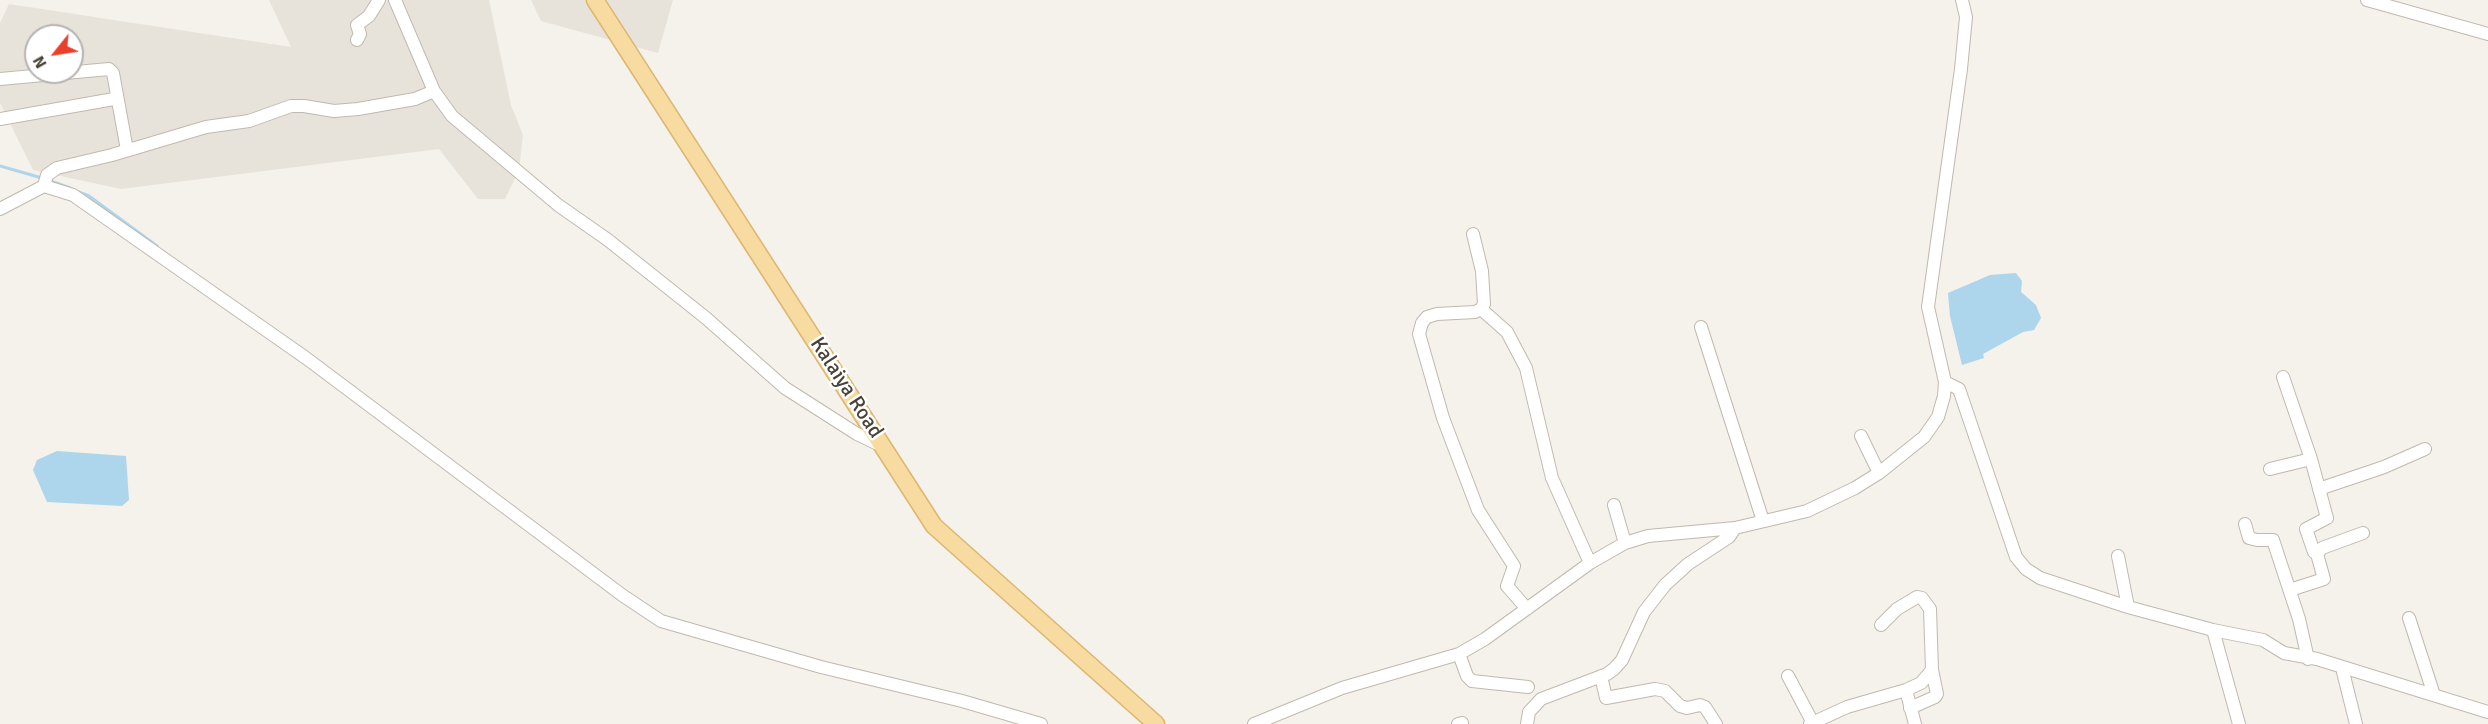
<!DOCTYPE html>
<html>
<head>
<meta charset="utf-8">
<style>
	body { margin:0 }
	#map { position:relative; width:2488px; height:724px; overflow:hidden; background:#f5f1eb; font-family:Signika,sans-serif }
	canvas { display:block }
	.north { position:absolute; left:24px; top:24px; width:60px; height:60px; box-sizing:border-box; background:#fff; border:2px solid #b6b3b0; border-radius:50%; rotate:240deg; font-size:16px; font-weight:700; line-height:24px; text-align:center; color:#494239 }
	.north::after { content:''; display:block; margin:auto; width:21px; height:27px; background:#ec3f2b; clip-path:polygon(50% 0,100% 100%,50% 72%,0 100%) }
</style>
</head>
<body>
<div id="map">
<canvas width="2488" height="724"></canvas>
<div class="north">N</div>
</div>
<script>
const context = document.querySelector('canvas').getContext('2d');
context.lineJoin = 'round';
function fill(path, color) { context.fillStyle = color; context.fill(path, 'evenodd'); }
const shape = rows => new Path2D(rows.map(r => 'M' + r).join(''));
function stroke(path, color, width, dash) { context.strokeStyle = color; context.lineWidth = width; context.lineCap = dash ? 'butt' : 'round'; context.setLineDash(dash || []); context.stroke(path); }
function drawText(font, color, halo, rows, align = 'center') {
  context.font = font + ' Signika,sans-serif'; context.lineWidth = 5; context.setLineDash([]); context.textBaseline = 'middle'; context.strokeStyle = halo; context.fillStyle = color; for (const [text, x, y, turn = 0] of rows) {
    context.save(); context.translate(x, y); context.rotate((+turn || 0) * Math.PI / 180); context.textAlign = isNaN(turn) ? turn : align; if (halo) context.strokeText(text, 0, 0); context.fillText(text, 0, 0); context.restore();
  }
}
const residential = shape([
	[269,0,489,0,511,105,523,135,519,170,505,199,478,199,439,149,121,189,33,170,0,103,0,23,9,4,291,47],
	[36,36,72,36,72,72,36,72],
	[531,0,673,0,658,53,541,21]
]);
const water = shape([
	[2016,273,2022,281,2021,292,2036,305,2041,318,2034,330,2023,332,1983,354,1984,358,1962,365,1950,316,1948,293,1990,275],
	[57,451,126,456,129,500,122,506,47,502,33,470,37,460]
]);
const stream = shape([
	[0,166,42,178],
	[48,180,70,188],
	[76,191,89,196,157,246]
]);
const minor = shape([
	[395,0,434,91,452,116,558,205,608,240,706,318,785,388,857,434,882,446],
	[2367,0,2488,34],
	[357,40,360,34,357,25,369,16,379,0],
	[0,79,109,69,113,73,127,150],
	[0,119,114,99,118,100],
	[44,186,47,175,57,168,112,155,206,127,249,121,291,106,304,106,334,111,358,109,415,99,434,91],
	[0,209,44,186,73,195,306,358,622,595,661,621,821,667,962,701,1041,724],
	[1473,234,1482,271,1484,304,1481,309,1475,312,1437,314,1427,317,1422,323,1419,334,1443,418,1478,510,1514,566,1507,586,1527,609],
	[1481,309,1507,332,1526,368,1552,478,1590,563],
	[1701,327,1763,521],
	[2283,377,2311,459,2327,518,2306,529,2314,552,2317,554],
	[1945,382,1959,389,2016,557,2026,569,2040,578,2128,607,2213,630,2263,640,2284,653,2317,659,2488,712],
	[1861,436,1879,473],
	[2270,469,2311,459],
	[2319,489,2384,467,2425,449],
	[1614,505,1625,543],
	[2245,524,2249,538,2257,540,2273,540,2299,619,2308,659],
	[2118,556,2128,607],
	[2290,590,2324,579,2317,554,2322,548,2363,533],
	[2409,618,2434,695],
	[1881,625,1897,609,1917,597,1922,598,1930,609,1932,670,1921,683,1906,690,1915,724],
	[2213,630,2239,724],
	[1459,654,1467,676,1472,681,1528,687],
	[2342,668,2356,724],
	[1601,676,1606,698,1655,689,1665,691,1680,706,1687,708,1700,705,1705,707,1716,724],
	[1788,676,1813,723],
	[1910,708,1935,697,1937,694,1932,670],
	[1254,724,1342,688,1459,654,1485,639,1590,563,1625,543,1648,536,1735,528,1807,511,1855,488,1879,473,1924,437,1938,417,1944,396,1945,382,1928,307,1961,69,1966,17,1962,0],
	[1458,724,1462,723],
	[1527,724,1529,712,1541,699,1607,674,1614,669,1622,660,1644,612,1665,585,1688,564,1729,537,1735,528],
	[1810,724,1847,707,1906,690]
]);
const major = shape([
	[595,0,934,526,1156,724]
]);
const streetNames = [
	["Kalaiya Road",846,388,57]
];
fill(residential, '#e8e3da');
fill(water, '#add5ec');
stroke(stream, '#add5ec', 3);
stroke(minor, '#c0b9ae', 14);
stroke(major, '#ddb771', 19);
stroke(minor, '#fff', 12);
stroke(major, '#f8dba1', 16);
drawText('21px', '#494239', '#fff', streetNames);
</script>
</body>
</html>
